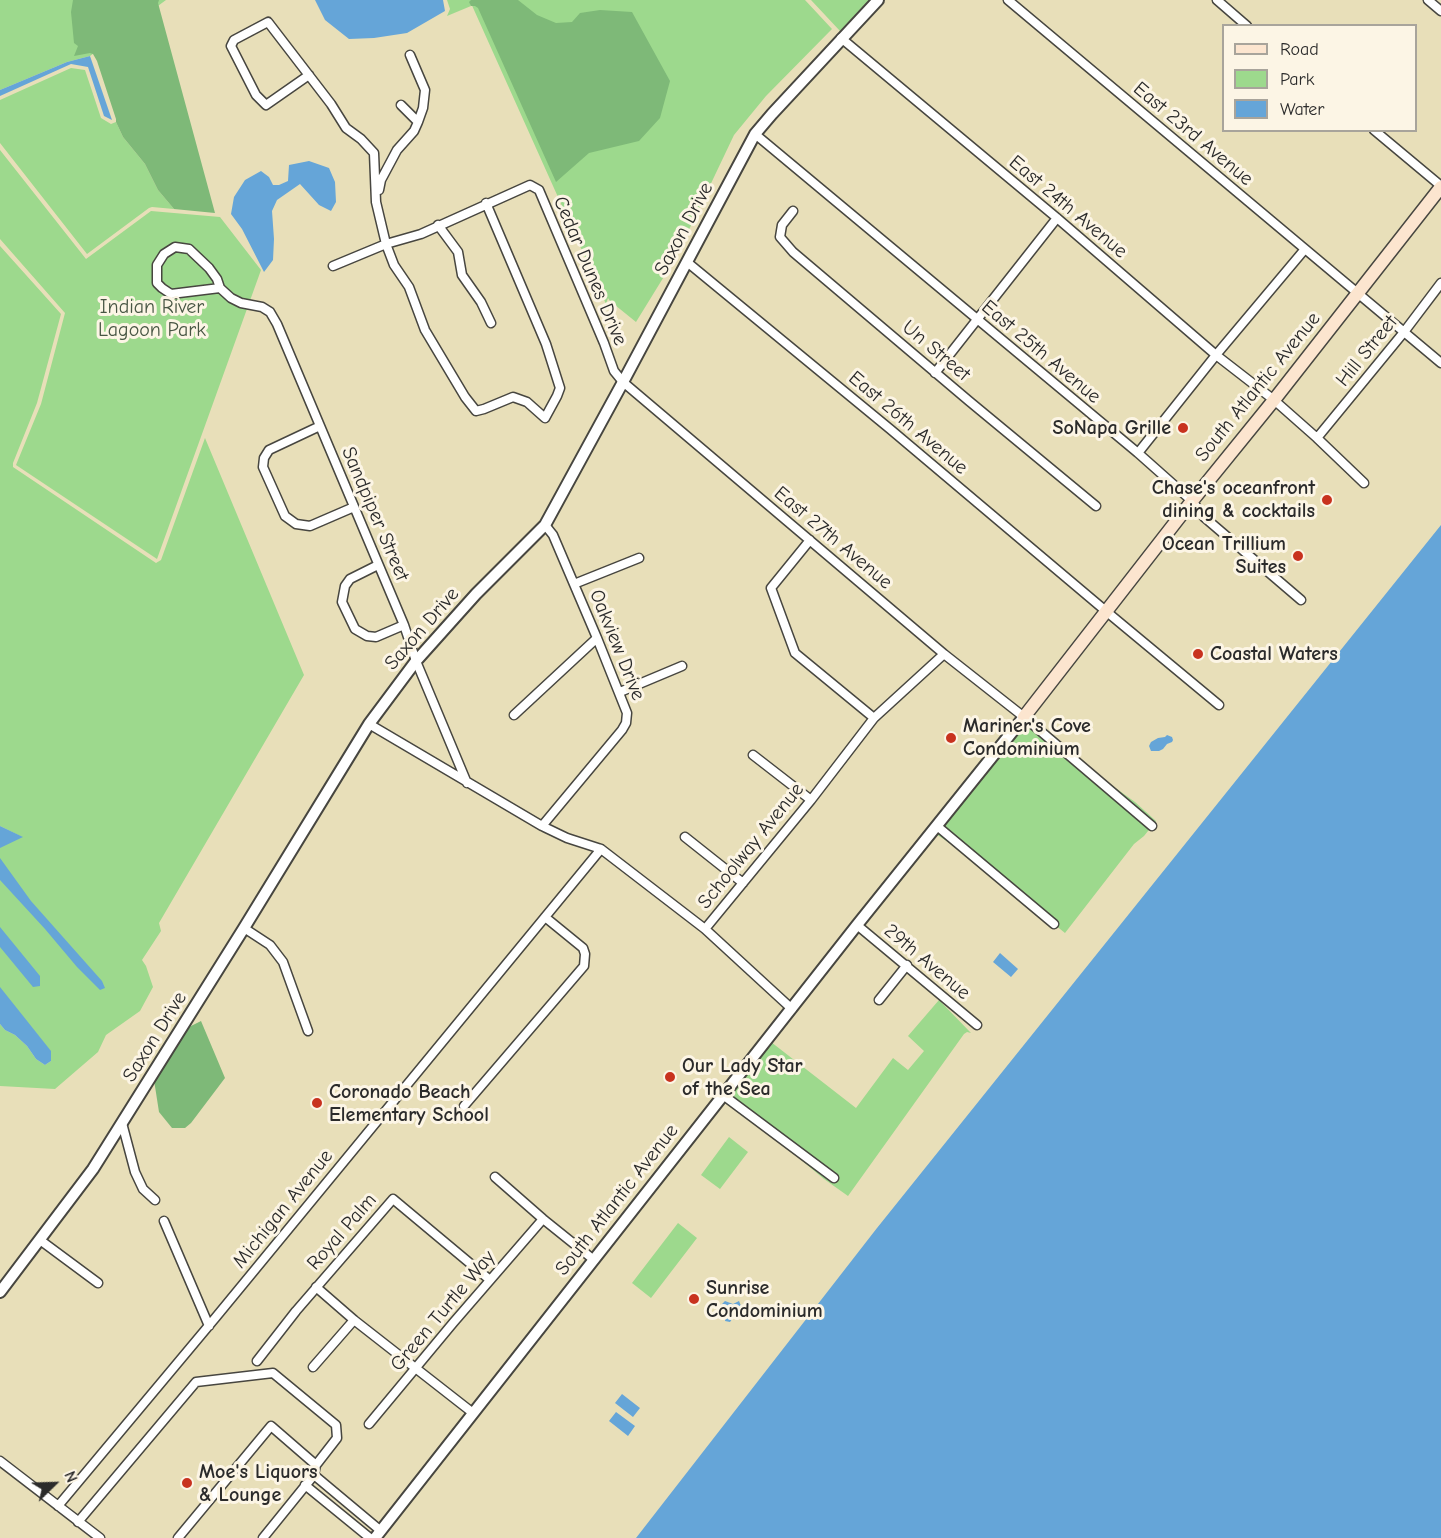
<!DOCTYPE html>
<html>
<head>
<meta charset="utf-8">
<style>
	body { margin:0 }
	#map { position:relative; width:1441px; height:1538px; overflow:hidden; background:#e8dfb9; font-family:"Comic Neue",sans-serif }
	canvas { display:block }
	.legend { position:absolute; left:1222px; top:24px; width:195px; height:108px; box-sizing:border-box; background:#fcf5e5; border:2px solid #a8a49b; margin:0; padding:8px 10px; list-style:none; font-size:18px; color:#2b2b2b }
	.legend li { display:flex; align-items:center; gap:12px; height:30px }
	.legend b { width:30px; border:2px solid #a8a49b }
	.north { position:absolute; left:24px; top:1454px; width:60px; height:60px; -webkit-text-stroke:4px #fcf5e5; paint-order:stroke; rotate:67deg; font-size:16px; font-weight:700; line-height:24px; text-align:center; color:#2b2b2b }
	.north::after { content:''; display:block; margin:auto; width:21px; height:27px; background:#2b2b2b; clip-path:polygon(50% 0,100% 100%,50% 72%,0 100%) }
</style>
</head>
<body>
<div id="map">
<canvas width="1441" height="1538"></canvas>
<ul class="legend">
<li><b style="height:8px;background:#fce5cf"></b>Road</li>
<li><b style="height:16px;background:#9dd98d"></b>Park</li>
<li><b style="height:16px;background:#65a5d8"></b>Water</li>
</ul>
<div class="north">N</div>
</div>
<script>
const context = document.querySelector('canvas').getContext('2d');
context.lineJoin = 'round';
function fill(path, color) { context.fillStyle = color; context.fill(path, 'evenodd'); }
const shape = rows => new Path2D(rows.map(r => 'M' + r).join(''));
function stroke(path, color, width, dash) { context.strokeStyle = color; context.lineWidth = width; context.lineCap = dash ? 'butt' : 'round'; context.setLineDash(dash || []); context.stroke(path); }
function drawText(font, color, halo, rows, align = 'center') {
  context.font = font + ' "Comic Neue",sans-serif'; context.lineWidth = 6; context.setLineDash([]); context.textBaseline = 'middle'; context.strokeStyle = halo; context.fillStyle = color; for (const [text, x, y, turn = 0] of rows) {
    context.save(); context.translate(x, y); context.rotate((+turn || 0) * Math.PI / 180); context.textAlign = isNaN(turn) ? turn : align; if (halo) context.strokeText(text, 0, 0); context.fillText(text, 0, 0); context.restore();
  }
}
const green = shape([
	[0,0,166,0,90,56,67,62,0,90],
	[447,0,805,0,832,29,766,96,734,135,676,257,636,322,610,301,608,298,606,304,470,1,471,6,447,16,450,9],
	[811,0,869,0,840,31],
	[71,68,85,70,101,118,111,124,116,122,123,137,145,164,158,190,174,209,152,207,149,208,87,254,0,143,0,100],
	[0,150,86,259,151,211,220,217,261,270,157,559,16,465,41,404,65,313,0,239],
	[0,246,61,314,37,403,13,463,13,467,156,563,161,560,205,438,304,675,159,923,161,931,142,960,146,966,153,987,140,1011,106,1035,98,1052,55,1089,0,1086,0,1024,5,1030,15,1035,27,1046,36,1059,45,1065,51,1061,50,1051,34,1031,0,1015,0,832,22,837,0,826],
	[1027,721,1082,764,1135,802,1156,821,1144,836,1134,844,1065,933,976,861,936,834],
	[939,1000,971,1033,967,1032,964,1034,848,1196,824,1179,727,1098,771,1042,856,1108,893,1058,908,1070,924,1051,908,1036],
	[729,1137,748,1152,720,1189,701,1175],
	[678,1223,697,1238,651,1298,632,1283]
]);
const forest = shape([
	[73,0,159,0,158,3,215,213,174,209,158,190,145,164,123,137,116,122,116,119,97,61,93,54,90,53,74,56,78,46,74,43,71,12],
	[471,0,518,0,537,15,556,23,572,22,580,13,600,10,632,12,670,81,660,118,639,141,589,153,556,182,478,8,475,6,471,6,469,2],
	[201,1021,225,1078,191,1123,185,1128,172,1128,159,1112,154,1080,187,1028]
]);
const water = shape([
	[315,0,443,0,445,11,407,33,374,38,349,39,325,20],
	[90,56,112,120,104,116,88,67,71,64,0,96,0,90,67,62],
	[309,161,329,168,335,182,336,202,331,211,319,205,300,184,277,200,272,211,274,239,273,260,264,272,242,229,231,214,234,197,245,180,261,171,269,177,273,185,279,185,288,181,289,165],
	[1441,525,1441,1538,636,1538,877,1228],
	[1167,735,1172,737,1173,740,1172,742,1167,744,1163,749,1159,751,1151,751,1149,746,1151,742,1158,738,1165,737],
	[0,826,23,837,0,848],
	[0,858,31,901,102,981,105,988,100,990,77,967,45,929,0,880],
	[0,927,40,976,40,986,33,987,0,947],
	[1000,953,1018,969,1011,977,993,962],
	[0,987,51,1051,51,1061,45,1065,36,1059,27,1046,15,1035,5,1030,0,1024],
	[725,1301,733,1304,739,1301,741,1306,730,1322,725,1321,726,1314,720,1306],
	[622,1394,640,1408,633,1417,615,1403],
	[616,1412,635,1426,628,1436,609,1421]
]);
const minor = shape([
	[1008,0,1441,363],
	[1217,0,1247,26],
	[1428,0,1441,11],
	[841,38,1057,218,1216,355,1274,400,1317,438,1364,483],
	[410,55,425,90,423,108,418,122],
	[309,75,266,105,256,95,231,46,234,40,268,22,331,104,346,128,361,139,374,153,376,202,386,244,394,265,409,287,425,330,465,397,476,411,484,409,513,397,527,402,545,418,557,396,560,388,546,344,486,203],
	[1374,130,1441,186],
	[755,134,1138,453,1192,501,1204,517,1301,600],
	[379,190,381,180,397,150,414,131,418,122,401,105],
	[793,211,782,225,780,237,793,252,969,401,1096,506],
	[438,225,458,252,462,275,481,302,491,323],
	[687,262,890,429,1107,612,1219,705],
	[333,266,386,244,421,234,530,185,539,190,604,343,614,371,623,382,944,654,1024,717,1152,826],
	[220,288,171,294,162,288,157,283,157,265,164,254,175,247,189,249,209,268,217,279,220,288,231,298,241,303,262,307,270,312,277,324,404,625,416,661,467,783],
	[935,373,1057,218],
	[320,426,269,450,264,458,263,467,285,516,296,524,310,526,354,507],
	[1317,438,1404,332,1441,283],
	[1138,453,1216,355,1305,249],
	[810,540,771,588,795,653,874,718],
	[378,565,350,579,345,586,342,602,355,629,367,636,376,637,404,625],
	[574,584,639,558],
	[620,692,682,666],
	[514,715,597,638],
	[369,724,542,826,567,838,601,849,705,929,792,1009],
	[753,755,811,800],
	[542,826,622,730,626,723,627,713,597,638,553,535,545,525],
	[937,826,1054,924],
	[685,837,743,883],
	[857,925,977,1025],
	[244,928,270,945,283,962,308,1031],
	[705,929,811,800,874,718,944,654],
	[879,1000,907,965],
	[723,1095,834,1178],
	[464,1106,584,966,585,954,583,948,545,917],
	[122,1123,135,1172,143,1189,155,1200],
	[495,1177,543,1219,594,1260],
	[164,1221,209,1326],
	[40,1240,98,1283],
	[316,1287,354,1320,473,1413],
	[257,1361,296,1311,393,1199,490,1280],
	[313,1367,354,1320],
	[369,1424,453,1323,543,1219],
	[0,1461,100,1538],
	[305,1485,370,1538],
	[58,1506,216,1317,601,849],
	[78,1522,196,1382,273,1373,336,1425,337,1438,316,1465],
	[178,1538,271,1426,316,1465,314,1475],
	[263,1538,314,1475,381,1531]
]);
const tertiary = shape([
	[0,1292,93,1169,244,928,369,724,416,661,476,594,545,525,623,382,755,134,772,114,878,0],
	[375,1538,857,925,1024,717]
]);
const secondary = shape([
	[1024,717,1192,501,1274,400,1441,187]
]);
const markers = [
	[1183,428,6,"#c8321e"],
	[1327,500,6,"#c8321e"],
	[1298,556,6,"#c8321e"],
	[1198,654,6,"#c8321e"],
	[951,738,6,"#c8321e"],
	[670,1077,6,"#c8321e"],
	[317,1103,6,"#c8321e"],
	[694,1299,6,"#c8321e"],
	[187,1483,6,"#c8321e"]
];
const streetNames = [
	["East 23rd Avenue",1193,134,40],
	["East 24th Avenue",1068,207,40],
	["Saxon Drive",684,229,-62],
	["Cedar Dunes Drive",590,271,67],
	["Un Street",936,351,40],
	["Hill Street",1367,351,-51],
	["East 25th Avenue",1041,352,40],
	["South Atlantic Avenue",1258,387,-51],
	["East 26th Avenue",908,423,40],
	["Sandpiper Street",375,514,67],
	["East 27th Avenue",833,538,40],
	["Saxon Drive",422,629,-49],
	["Oakview Drive",617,645,68],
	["Schoolway Avenue",751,846,-51],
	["29th Avenue",927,962,40],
	["Saxon Drive",155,1037,-58],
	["South Atlantic Avenue",617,1200,-52],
	["Michigan Avenue",283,1209,-51],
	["Royal Palm",342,1232,-49],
	["Green Turtle Way",443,1311,-50]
];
const parkNames = [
	["Indian River",152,307],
	["Lagoon Park",152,330]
];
const poiNames = [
	["SoNapa Grille",1171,428,"right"],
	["Chase's oceanfront",1315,488,"right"],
	["dining & cocktails",1315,511,"right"],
	["Ocean Trillium",1286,544,"right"],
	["Suites",1286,567,"right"],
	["Coastal Waters",1210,654],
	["Mariner's Cove",963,726],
	["Condominium",963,749],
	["Our Lady Star",682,1066],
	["of the Sea",682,1089],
	["Coronado Beach",329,1092],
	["Elementary School",329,1115],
	["Sunrise",706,1288],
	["Condominium",706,1311],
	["Moe's Liquors",199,1472],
	["& Lounge",199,1495]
];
fill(green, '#9dd98d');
fill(forest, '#7eb978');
fill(water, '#65a5d8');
stroke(minor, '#474640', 11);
stroke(tertiary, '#474640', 14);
stroke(secondary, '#474640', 15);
stroke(minor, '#fff', 8);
stroke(tertiary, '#fff', 10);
stroke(secondary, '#fce5cf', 12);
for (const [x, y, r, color] of markers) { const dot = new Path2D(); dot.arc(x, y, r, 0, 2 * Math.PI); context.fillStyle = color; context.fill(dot); stroke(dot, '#fcf5e5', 2); }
drawText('20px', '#2b2b2b', '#fcf5e5', streetNames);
drawText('20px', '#485644', '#fcf5e5', parkNames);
drawText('bold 20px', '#2b2b2b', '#fcf5e5', poiNames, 'left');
</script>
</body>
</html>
